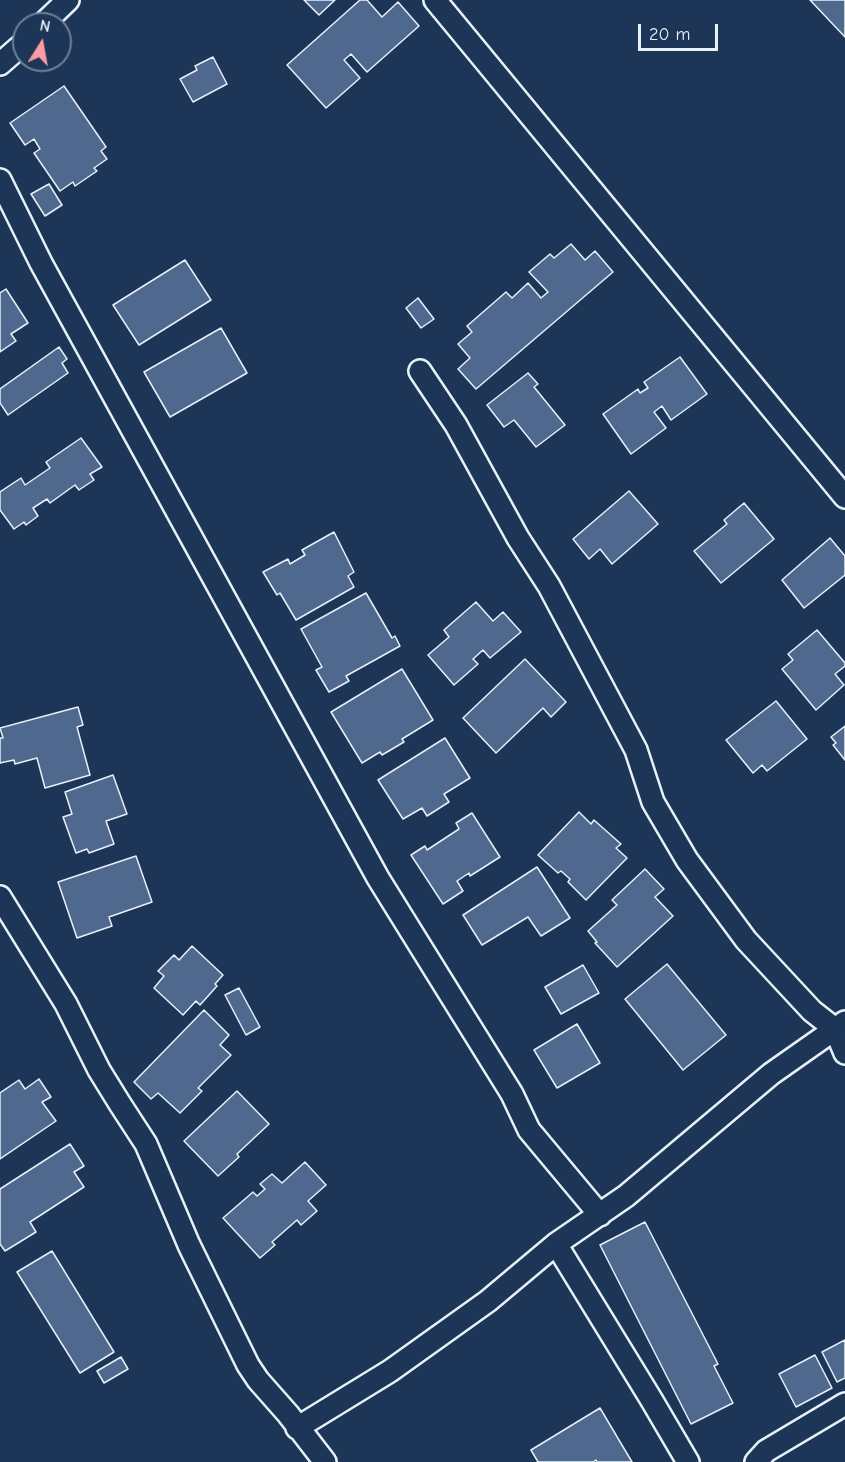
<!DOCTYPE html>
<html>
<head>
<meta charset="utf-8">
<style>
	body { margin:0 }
	#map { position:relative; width:845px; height:1462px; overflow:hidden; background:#1d3557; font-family:"Comic Neue",sans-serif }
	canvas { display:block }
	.north { position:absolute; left:12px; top:12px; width:60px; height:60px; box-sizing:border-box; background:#1d3557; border:2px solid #6e8097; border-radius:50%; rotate:11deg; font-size:16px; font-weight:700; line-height:24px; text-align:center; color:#e8f1f8 }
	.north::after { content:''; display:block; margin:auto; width:21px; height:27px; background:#ff9aa2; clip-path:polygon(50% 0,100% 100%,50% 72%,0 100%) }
	.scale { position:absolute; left:638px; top:24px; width:80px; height:27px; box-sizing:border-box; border:3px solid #e8f1f8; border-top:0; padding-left:8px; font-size:18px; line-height:21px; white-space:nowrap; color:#e8f1f8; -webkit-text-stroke:4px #1d3557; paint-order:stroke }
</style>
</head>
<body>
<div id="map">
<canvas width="845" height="1462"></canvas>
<div class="north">N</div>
<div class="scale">20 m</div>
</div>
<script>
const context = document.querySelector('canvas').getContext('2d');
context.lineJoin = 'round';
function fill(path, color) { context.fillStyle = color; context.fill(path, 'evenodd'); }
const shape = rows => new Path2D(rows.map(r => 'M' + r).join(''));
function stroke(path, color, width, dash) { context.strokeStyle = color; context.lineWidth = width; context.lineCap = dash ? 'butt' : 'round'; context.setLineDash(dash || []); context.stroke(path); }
const building = shape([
	[304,0,335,0,319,15,304,0],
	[360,0,367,0,382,17,398,2,419,26,367,72,351,54,344,60,360,78,326,108,287,65,360,0],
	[810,0,845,0,845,37,810,0],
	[213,57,227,84,193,102,180,79,197,70,195,66,213,57],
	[64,86,106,147,101,151,107,159,94,168,97,171,75,186,73,182,60,191,34,153,40,149,34,139,25,145,10,123,64,86],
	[49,184,62,205,45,216,31,194,49,184],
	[571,244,585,260,595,251,613,272,476,389,458,369,470,358,458,344,472,332,467,326,506,292,512,298,528,283,541,298,548,292,529,272,550,254,554,258,571,244],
	[185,260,211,300,139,345,113,305,185,260],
	[6,289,28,323,11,334,16,341,0,352,0,293,6,289],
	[418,298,434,319,421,328,406,308,418,298],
	[221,328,247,373,170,417,144,372,221,328],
	[59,347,67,359,62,363,68,373,8,415,0,403,0,389,59,347],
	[680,357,707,394,671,420,662,406,654,412,666,428,631,454,603,414,638,389,640,393,648,388,644,382,680,357],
	[528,373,538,384,534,387,565,425,536,447,514,420,504,427,487,405,528,373],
	[81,438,102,467,90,474,94,480,79,490,75,485,50,503,47,499,33,508,38,516,26,525,24,522,14,529,0,510,0,492,21,478,25,485,50,468,46,462,81,438],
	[629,491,658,524,612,564,600,549,589,559,573,539,629,491],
	[744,503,774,539,721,583,694,551,727,524,724,520,744,503],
	[334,532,354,572,348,576,354,587,296,620,280,593,277,595,263,572,288,559,290,564,305,555,302,550,334,532],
	[830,538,845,556,845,575,804,608,782,580,830,538],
	[366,593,392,638,395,636,400,646,346,676,349,681,329,692,316,670,322,667,301,629,366,593],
	[476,602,493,621,503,612,521,632,490,658,483,650,473,659,478,664,454,685,428,655,449,637,444,630,476,602],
	[817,630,845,663,845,666,835,674,844,685,816,710,782,669,793,660,788,654,817,630],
	[525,659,566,702,551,717,543,708,496,753,463,718,525,659],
	[402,669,433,720,402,739,404,742,382,755,380,752,362,763,331,712,402,669],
	[776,701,807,739,767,771,762,765,753,773,726,740,776,701],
	[78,707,83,725,77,727,90,775,45,788,37,758,15,764,14,760,0,763,0,738,3,738,0,728,78,707],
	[845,726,845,760,833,745,836,743,831,737,845,726],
	[445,738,470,778,444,794,449,802,427,816,422,808,403,819,378,780,445,738],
	[113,775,127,814,106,821,114,844,89,853,87,849,76,853,63,817,72,814,65,792,113,775],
	[579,812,591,824,594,820,621,844,616,848,627,858,586,900,568,882,570,879,561,871,558,873,538,855,579,812],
	[472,813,500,857,470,876,469,873,457,881,463,891,443,904,411,855,425,846,427,850,459,829,456,823,472,813],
	[136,856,152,902,109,917,112,926,77,938,58,882,136,856],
	[537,867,570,918,541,936,528,917,482,945,463,915,537,867],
	[645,869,664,889,655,897,673,916,617,967,595,943,597,942,588,931,617,905,612,900,645,869],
	[192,946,223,975,215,984,217,986,200,1005,196,1001,183,1015,154,988,164,976,158,971,174,955,179,960,192,946],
	[667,964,726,1035,683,1070,625,999,667,964],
	[583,965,599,993,561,1014,545,987,583,965],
	[239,988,260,1027,246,1035,225,995,239,988],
	[204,1010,229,1035,220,1045,231,1055,198,1088,202,1091,180,1113,158,1093,151,1099,134,1082,204,1010],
	[577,1024,600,1063,557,1088,534,1050,577,1024],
	[39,1079,51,1097,42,1102,56,1121,0,1159,0,1093,19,1080,25,1089,39,1079],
	[237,1091,269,1124,237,1154,239,1157,218,1176,184,1141,237,1091],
	[70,1144,84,1166,74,1172,84,1187,30,1222,36,1232,5,1251,0,1244,0,1189,70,1144],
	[305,1162,326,1185,308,1201,317,1211,301,1225,297,1220,272,1242,275,1245,260,1258,223,1218,253,1192,257,1196,265,1189,260,1184,272,1174,282,1183,305,1162],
	[645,1222,718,1364,714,1366,733,1403,691,1424,600,1245,645,1222],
	[52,1251,114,1352,80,1373,17,1272,52,1251],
	[845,1340,845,1378,837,1382,822,1352,845,1340],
	[815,1355,832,1388,796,1407,779,1374,815,1355],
	[121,1357,128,1369,104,1383,97,1371,121,1357],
	[600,1408,632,1462,597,1462,596,1460,593,1462,538,1462,531,1450,600,1408]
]);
const street = shape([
	[435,0,845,497],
	[43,24,68,0],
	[0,64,24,43],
	[0,180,41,263,378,878,512,1094,529,1130,600,1215],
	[420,371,456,425,518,538,549,586,636,750,653,802,687,860,746,940,812,1011,835,1029,845,1053],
	[0,897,66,1004,99,1070,120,1104,146,1144,189,1245,248,1365,258,1380,288,1414,325,1462],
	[556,1244,651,1399,688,1462],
	[297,1428,390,1371,488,1301,556,1244,626,1196,771,1074,845,1022],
	[756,1462,766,1451,845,1404]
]);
fill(building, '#4f688e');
stroke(building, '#e8f1f8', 1.5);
stroke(street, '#e8f1f8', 26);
stroke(street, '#1d3557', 21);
</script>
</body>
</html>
